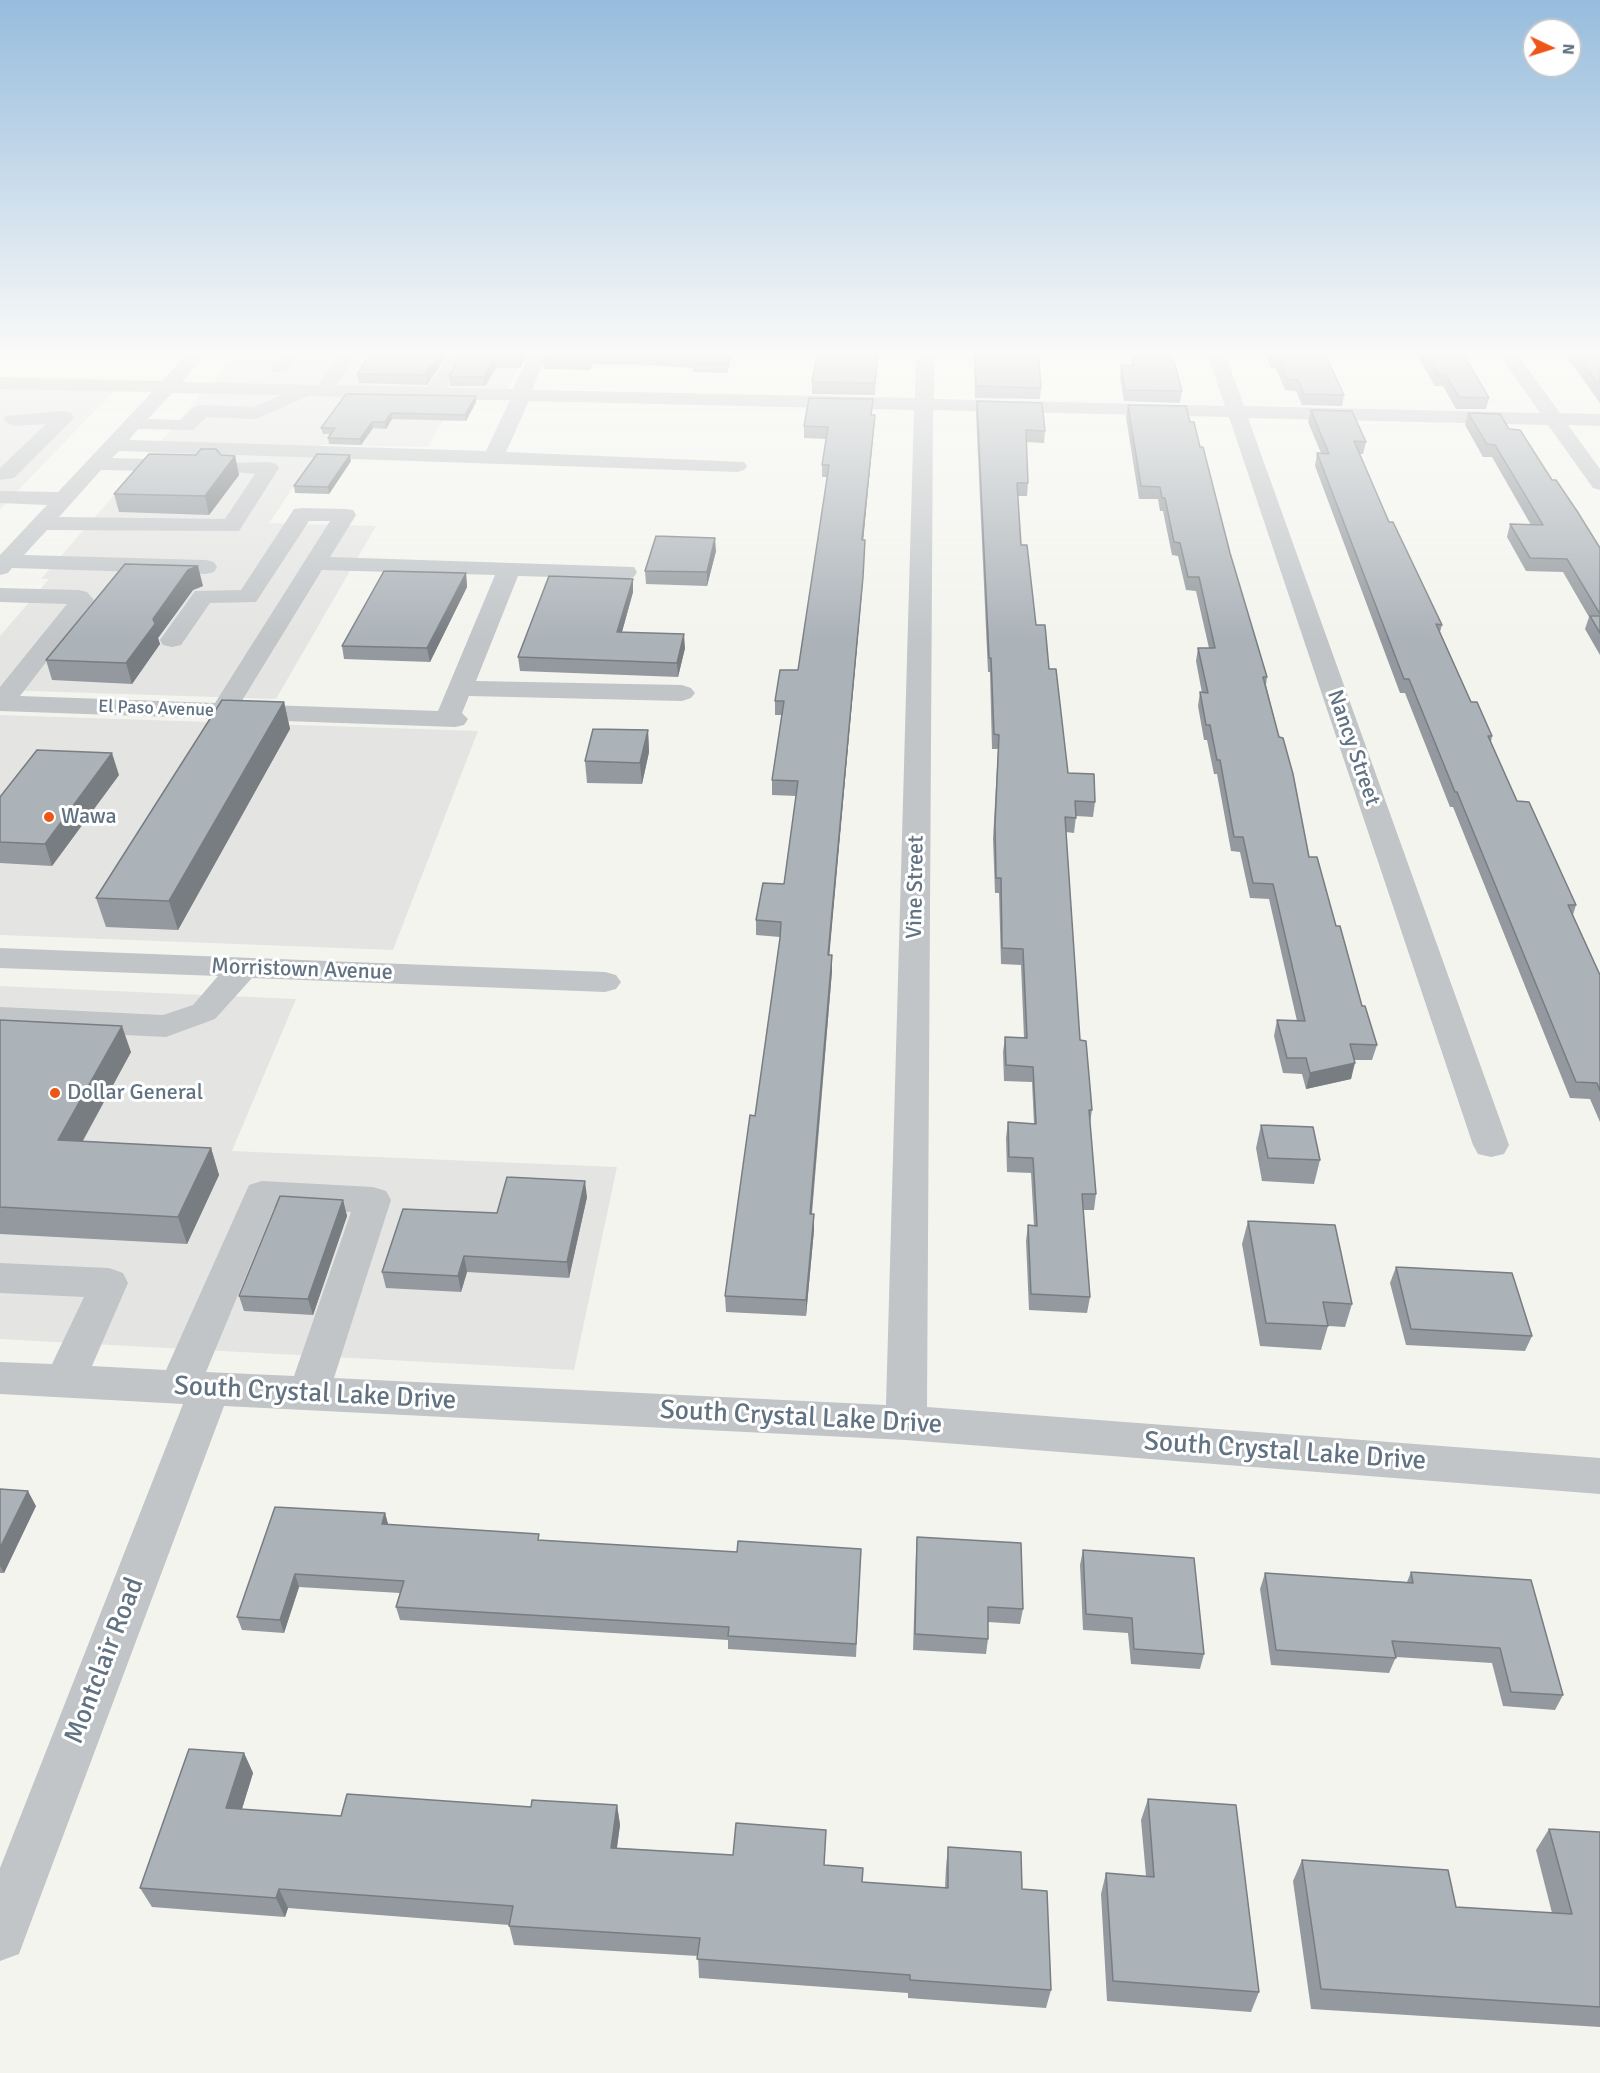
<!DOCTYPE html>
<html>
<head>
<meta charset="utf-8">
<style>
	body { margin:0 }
	#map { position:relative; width:1600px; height:2073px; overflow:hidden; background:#f4f4ef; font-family:Signika,sans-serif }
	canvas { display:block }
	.north { position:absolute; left:1522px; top:18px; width:60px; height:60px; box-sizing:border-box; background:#fff; border:2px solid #c0c7cd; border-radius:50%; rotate:94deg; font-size:16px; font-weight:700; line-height:24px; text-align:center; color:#617282 }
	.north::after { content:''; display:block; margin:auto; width:21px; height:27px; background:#ec5617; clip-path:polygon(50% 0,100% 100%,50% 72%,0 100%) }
</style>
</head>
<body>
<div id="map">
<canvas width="1600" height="2073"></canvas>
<div class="north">N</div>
</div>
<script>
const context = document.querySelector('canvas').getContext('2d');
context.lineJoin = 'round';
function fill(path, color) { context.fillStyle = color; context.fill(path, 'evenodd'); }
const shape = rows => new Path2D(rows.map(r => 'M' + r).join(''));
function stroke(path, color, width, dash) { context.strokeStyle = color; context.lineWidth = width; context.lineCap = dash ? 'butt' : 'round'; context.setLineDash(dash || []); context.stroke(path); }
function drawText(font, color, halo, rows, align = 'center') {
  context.font = font + ' Signika,sans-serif'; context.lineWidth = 6; context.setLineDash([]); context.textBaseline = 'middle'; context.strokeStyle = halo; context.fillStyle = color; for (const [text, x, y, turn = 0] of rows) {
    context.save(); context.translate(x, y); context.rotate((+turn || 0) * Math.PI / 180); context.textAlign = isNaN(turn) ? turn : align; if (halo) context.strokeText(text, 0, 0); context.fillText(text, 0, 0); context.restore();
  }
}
const built = shape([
	[240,350,526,350,504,396,457,395,428,447,322,445,269,523,376,526,276,699,0,690,0,636,49,579,41,579],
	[0,384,118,387,0,509],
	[0,715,478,731,393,950,0,935],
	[0,986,296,999,232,1151,617,1167,574,1370,0,1339]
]);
const minor = shape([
	[191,350,210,350,182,382,318,385,343,350,361,350,336,385,428,387,452,350,466,350,468,353,446,388,513,389,531,350,549,350,532,390,915,398,916,350,934,350,934,399,1225,406,1206,350,1224,350,1244,406,1540,413,1496,350,1514,350,1560,413,1600,414,1600,426,1568,425,1600,469,1600,490,1593,488,1548,425,1248,418,1509,1145,1504,1154,1491,1157,1478,1154,1473,1145,1229,417,933,410,927,1407,1600,1458,1600,1494,906,1440,224,1406,26,1935,19,1954,0,1961,0,1868,183,1404,0,1394,0,1362,52,1364,84,1297,0,1293,0,1263,109,1268,123,1273,128,1283,92,1366,166,1370,249,1185,262,1181,373,1187,386,1191,391,1200,334,1378,886,1405,914,410,529,401,506,452,744,462,747,466,744,470,737,472,119,451,112,458,148,459,155,461,158,465,155,469,148,471,101,470,59,517,225,519,255,474,225,471,222,467,225,463,269,462,276,464,279,468,239,531,47,530,24,555,206,560,214,562,217,567,214,572,206,574,12,568,8,573,0,575,0,555,47,505,0,503,0,491,58,492,152,392,0,389,0,377,162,381,191,350],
	[172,393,282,395,253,407,201,405,194,407,181,420,148,419,172,393],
	[308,396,433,400,510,400,486,451,129,440,138,429,193,430,206,417,256,419,308,396],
	[274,1208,351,1212,294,1376,206,1372,274,1208],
	[285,350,304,350,285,372,273,372,270,368,285,350],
	[64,411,71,413,74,417,71,421,14,478,0,480,0,468,46,424,13,426,3,420,6,416,64,411],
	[302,508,345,509,353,510,356,515,330,557,634,567,637,572,634,577,626,579,518,576,476,681,682,685,691,688,695,693,691,698,682,701,469,696,462,713,468,719,464,725,455,727,0,711,0,687,67,604,0,602,0,588,79,590,87,592,94,600,20,696,215,703,330,521,309,521,256,602,210,603,181,645,172,647,163,645,160,640,195,591,241,590,294,509,302,508],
	[322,570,495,575,438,711,240,704,322,570],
	[0,948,605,972,616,975,621,982,616,989,605,992,252,978,215,1019,166,1037,0,1029,0,1007,163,1015,193,1005,218,976,0,968,0,948]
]);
const wall = shape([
	[0,350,117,350,112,355,0,354],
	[450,350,427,385,359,383,357,374],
	[465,350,528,350,520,368,496,368,485,386,450,386,449,376],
	[546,350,734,350,727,373,693,372,693,368,651,365,592,364,590,370,544,369,543,359],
	[878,350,875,395,812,394,812,382],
	[974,350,1038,350,1041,388,1040,399,975,398],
	[1130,350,1171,350,1182,391,1180,403,1124,401,1120,377,1121,365,1132,366,1132,363],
	[1264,350,1323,350,1344,395,1342,406,1302,405,1296,391,1285,390,1276,368,1271,368],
	[1414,350,1461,350,1489,398,1486,409,1456,409,1443,386,1435,386],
	[1561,350,1600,350,1600,403,1577,371],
	[346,394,476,402,466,421,392,419,386,429,373,428,361,445,329,444,328,438,331,434,323,434,321,428],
	[977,401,1045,431,1044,443,1026,442,1028,483,1027,496,1018,496,1021,545,1036,625,1049,669,1068,773,1095,802,1093,817,1076,816,1074,833,1066,832,1080,1040,1092,1110,1090,1123,1096,1194,1094,1210,1083,1210,1090,1297,1087,1313,1029,1310,1026,1241,1028,1225,1034,1226,1031,1173,1007,1172,1006,1138,1008,1122,1034,1124,1032,1082,1004,1081,1003,1052,1005,1037,1024,1038,1021,965,1001,964,999,893,995,893,993,839,998,749,992,749,990,672,988,672,976,413],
	[1128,405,1190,422,1200,447,1230,553,1267,677,1266,685,1309,857,1336,926,1362,1006,1377,1045,1372,1060,1354,1060,1351,1079,1306,1089,1302,1074,1283,1073,1274,1036,1277,1020,1297,1021,1269,899,1250,898,1240,852,1231,851,1217,774,1214,774,1207,740,1204,740,1198,706,1200,692,1202,693,1196,661,1198,648,1209,648,1196,591,1186,590,1178,556,1172,555,1163,511,1160,511,1158,499,1139,499,1126,417],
	[1311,410,1366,442,1363,454,1359,454,1389,522,1442,625,1440,632,1471,702,1492,736,1491,742,1517,801,1576,905,1573,915,1600,975,1600,1122,1590,1099,1570,1098,1453,807,1450,807,1405,693,1400,693,1315,466,1317,453,1321,453,1308,422],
	[1468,413,1509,429,1552,480,1600,548,1600,655,1585,629,1589,617,1563,572,1526,571,1507,537,1510,524,1531,525,1492,457,1483,457,1465,425],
	[875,415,874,427,863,540,864,553,862,591,829,955,832,955,832,971,812,1214,814,1230,806,1316,726,1312,725,1296,755,1116,780,937,756,935,756,920,784,884,796,796,772,795,772,780,782,715,775,715,775,701,798,670,827,477,822,477,822,465,826,439,804,438,804,426],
	[196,455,221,455,235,456,239,475,209,515,119,512,114,494],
	[351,461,329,494,295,493,294,486],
	[716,551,707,586,646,584,645,571],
	[125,564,203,586,193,590,158,638,160,644,132,684,52,680,46,660],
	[466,573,467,587,430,662,344,659,342,646],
	[633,579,633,592,622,632,685,648,678,677,520,671,518,657],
	[284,702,290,729,178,930,106,927,96,898],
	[648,730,649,752,642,784,587,783,585,761],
	[119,775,52,866,0,863,0,797],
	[0,1020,131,1052,83,1141,211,1148,219,1175,187,1244,0,1234],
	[1261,1125,1320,1160,1314,1184,1262,1181,1256,1148],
	[587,1197,569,1278,467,1272,461,1292,386,1288,382,1272,497,1213],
	[343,1200,347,1216,313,1315,244,1311,239,1296],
	[1248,1221,1352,1304,1345,1327,1328,1326,1321,1350,1260,1346,1242,1244],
	[1396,1267,1532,1336,1525,1351,1406,1345,1390,1283],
	[0,1489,36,1506,4,1573,0,1573],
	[275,1507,385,1513,388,1525,540,1540,737,1552,861,1549,856,1657,728,1649,728,1640,400,1620,396,1607,400,1593,299,1587,284,1633,242,1630,237,1617],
	[917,1537,1023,1609,1020,1624,988,1622,988,1639,986,1654,913,1650,916,1552],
	[1083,1550,1204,1654,1200,1669,1131,1664,1128,1633,1083,1630,1080,1565],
	[1411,1572,1563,1695,1555,1710,1503,1706,1492,1663,1396,1657,1389,1673,1271,1665,1260,1589,1265,1573,1407,1582],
	[244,1753,253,1773,242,1809,341,1816,531,1807,617,1805,620,1825,617,1848,733,1855,825,1849,824,1865,862,1882,945,1888,946,1867,948,1847,1022,1889,1051,1990,1046,2008,908,1998,908,1993,699,1978,698,1956,514,1945,509,1925,288,1908,285,1917,152,1907,140,1888],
	[1148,1799,1259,1992,1251,2012,1107,2001,1101,1894,1106,1873,1146,1876,1141,1820],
	[1549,1829,1600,1832,1600,2027,1311,2009,1293,1881,1302,1860,1456,1907,1552,1913,1536,1850]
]);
const shadedWall = shape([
	[111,350,117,350,112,355],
	[442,350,450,350,427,385,425,375],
	[523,350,528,350,520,368,519,358],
	[731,350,734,350,727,373,727,363],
	[592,354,592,364,590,370,589,360],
	[495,358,496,368,485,386,484,377],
	[476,396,476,402,466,421,465,415],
	[391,413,392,419,386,429,385,422],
	[875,415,874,427,862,553,862,540],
	[372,422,373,428,361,445,360,439],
	[350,455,351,461,329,494,328,487],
	[235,456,239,475,209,515,205,496],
	[715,538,716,551,707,586,707,572],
	[865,540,862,591,828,970,828,955],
	[198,566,203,586,193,590,158,638,160,644,132,684,126,663,153,619,188,570],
	[466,573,467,587,430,662,427,648],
	[633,579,633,592,618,646,617,632],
	[684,634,685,648,678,677,677,663],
	[284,702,290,729,178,930,169,901],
	[648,730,649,752,642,784,640,763],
	[112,753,119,775,52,866,45,844],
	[832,955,832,971,810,1230,810,1214],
	[122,1026,131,1052,68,1167,58,1140],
	[1355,1063,1351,1079,1306,1089,1310,1073],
	[211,1148,219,1175,187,1244,178,1217],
	[585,1181,587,1197,569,1278,567,1262],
	[343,1200,347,1216,313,1315,308,1299],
	[814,1214,814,1230,806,1316,806,1300],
	[464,1256,467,1272,461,1292,458,1276],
	[28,1491,36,1506,4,1573,0,1566,0,1548],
	[385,1513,389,1527,382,1524],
	[295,1574,299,1587,284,1633,280,1620],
	[244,1753,253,1773,236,1828,226,1808],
	[617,1805,620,1825,614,1867,611,1848],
	[279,1889,288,1908,285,1917,276,1898]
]);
const building = shape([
	[374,350,442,350,425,375,357,374,374,350],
	[465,350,523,350,519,358,495,358,484,377,449,376,465,350],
	[546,350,731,350,727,363,693,363,694,359,651,356,592,354,589,360,543,359,546,350],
	[818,350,878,350,875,383,812,382,818,350],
	[975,350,1038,350,1041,388,976,386,975,350],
	[1133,350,1171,350,1182,391,1125,390,1121,365,1134,366,1133,360,1135,360,1133,350],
	[1270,350,1323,350,1344,395,1304,394,1298,380,1287,379,1278,358,1273,358,1270,350],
	[1423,350,1461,350,1489,398,1459,397,1445,374,1438,374,1423,350],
	[1573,350,1600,350,1600,386,1580,360,1573,350],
	[346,394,476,396,465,415,391,413,385,422,372,422,360,439,328,438,335,428,321,428,346,394],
	[809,398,873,399,871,415,875,415,862,540,865,540,863,577,828,955,832,955,810,1214,814,1214,806,1300,725,1296,750,1115,755,1116,780,938,781,922,756,920,763,883,784,884,798,781,772,780,784,701,775,701,780,670,798,670,829,465,822,465,828,427,804,426,809,398],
	[977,401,1042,403,1045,431,1026,430,1028,483,1017,483,1021,545,1027,545,1036,625,1045,625,1049,669,1056,669,1068,773,1094,774,1095,802,1075,801,1076,818,1065,817,1080,1040,1086,1041,1092,1110,1089,1110,1096,1194,1082,1194,1090,1297,1031,1294,1028,1225,1037,1226,1033,1158,1009,1157,1008,1122,1036,1124,1033,1067,1006,1065,1005,1037,1027,1038,1023,949,1002,948,1001,878,996,878,995,825,999,735,994,734,991,658,989,658,977,401],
	[1128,405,1186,406,1190,422,1194,422,1200,447,1203,447,1230,553,1267,677,1263,677,1279,737,1283,738,1293,774,1309,857,1317,857,1336,926,1340,926,1362,1006,1365,1006,1377,1045,1350,1044,1355,1063,1310,1073,1306,1058,1287,1058,1277,1020,1305,1021,1273,884,1253,883,1243,837,1234,837,1220,760,1217,760,1210,725,1206,725,1200,692,1208,693,1198,648,1215,648,1199,577,1188,577,1180,543,1174,542,1165,498,1162,498,1160,487,1141,486,1128,405],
	[1311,410,1352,411,1366,442,1354,441,1389,522,1393,522,1442,625,1436,624,1471,702,1477,702,1492,736,1488,736,1517,801,1529,802,1576,905,1568,905,1600,975,1600,1091,1597,1083,1576,1082,1457,792,1455,792,1409,679,1404,679,1317,453,1329,454,1311,410],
	[1468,413,1500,414,1509,429,1520,430,1552,480,1556,480,1577,511,1600,548,1600,614,1567,559,1530,558,1510,524,1543,525,1495,445,1487,444,1468,413],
	[201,449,216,449,221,455,235,456,205,496,114,494,149,454,196,455,201,449],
	[317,454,350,455,328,487,294,486,317,454],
	[656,536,715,538,707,572,645,571,656,536],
	[125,564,198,566,188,570,153,619,155,624,126,663,46,660,125,564],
	[384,571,466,573,427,648,342,646,384,571],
	[549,576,633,579,617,632,684,634,677,663,518,657,549,576],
	[1590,616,1600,616,1600,633,1590,616],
	[222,700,284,702,169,901,96,898,222,700],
	[593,729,648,730,640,763,585,761,593,729],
	[37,750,112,753,45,844,0,842,0,797,37,750],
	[0,1020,122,1026,58,1140,211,1148,178,1217,0,1207,0,1020],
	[1261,1125,1313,1127,1320,1160,1268,1158,1261,1125],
	[507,1177,585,1181,567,1262,464,1256,458,1276,382,1272,403,1209,497,1213,507,1177],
	[280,1196,343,1200,308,1299,239,1296,280,1196],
	[1248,1221,1335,1225,1352,1304,1323,1302,1328,1326,1266,1323,1248,1221],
	[1396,1267,1512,1273,1532,1336,1411,1329,1396,1267],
	[0,1489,28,1491,0,1548,0,1489],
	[275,1507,385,1513,382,1524,539,1534,538,1540,737,1552,738,1541,861,1549,856,1644,728,1636,729,1627,396,1607,404,1581,295,1574,280,1620,237,1617,275,1507],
	[917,1537,1021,1543,1023,1609,988,1607,988,1639,915,1634,917,1537],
	[1083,1550,1194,1558,1204,1654,1134,1649,1132,1618,1086,1614,1083,1550],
	[1411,1572,1531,1580,1563,1695,1511,1692,1500,1648,1392,1641,1396,1658,1276,1650,1265,1573,1413,1583,1411,1572],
	[189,1749,244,1753,226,1808,341,1816,347,1794,531,1807,532,1800,617,1805,611,1848,733,1855,736,1823,826,1830,824,1865,863,1868,862,1882,948,1888,948,1847,1021,1852,1022,1889,1047,1891,1051,1990,910,1980,910,1975,697,1959,700,1938,509,1926,513,1906,279,1889,276,1898,140,1888,189,1749],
	[1148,1799,1236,1805,1259,1992,1113,1981,1106,1873,1154,1877,1148,1799],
	[1549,1829,1600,1832,1600,2007,1321,1989,1302,1860,1448,1870,1456,1907,1572,1914,1549,1829]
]);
const markers = [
	[49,817,6,"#ec5617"],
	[55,1093,6,"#ec5617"]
];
const farStreetnames = [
	["El Paso Avenue",156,709,2]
];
const streetNames = [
	["Nancy Street",1353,748,71],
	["Vine Street",916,887,-89],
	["Morristown Avenue",302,970,2]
];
const poiNames = [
	["Wawa",61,817],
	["Dollar General",67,1093]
];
const nearStreetnames = [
	["South Crystal Lake Drive",315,1394,3],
	["South Crystal Lake Drive",801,1418,3],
	["South Crystal Lake Drive",1285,1452,4],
	["Montclair Road",105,1661,-69]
];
fill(built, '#e4e5e3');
fill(minor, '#c1c5c8');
fill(wall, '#93999e');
fill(shadedWall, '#787d81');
fill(building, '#abb2b8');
stroke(building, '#787d81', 1.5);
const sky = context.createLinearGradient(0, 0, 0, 641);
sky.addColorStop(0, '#96bcdd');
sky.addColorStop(0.55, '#fafaf8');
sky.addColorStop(1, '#fafaf800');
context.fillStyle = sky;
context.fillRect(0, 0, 1600, 641);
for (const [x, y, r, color] of markers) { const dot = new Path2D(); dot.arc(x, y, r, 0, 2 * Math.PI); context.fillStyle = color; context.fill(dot); stroke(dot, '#fff', 2); }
drawText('18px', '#617282', '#fff', farStreetnames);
drawText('22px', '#617282', '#fff', streetNames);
drawText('22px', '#617282', '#fff', poiNames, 'left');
drawText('27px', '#617282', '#fff', nearStreetnames);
</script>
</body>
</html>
